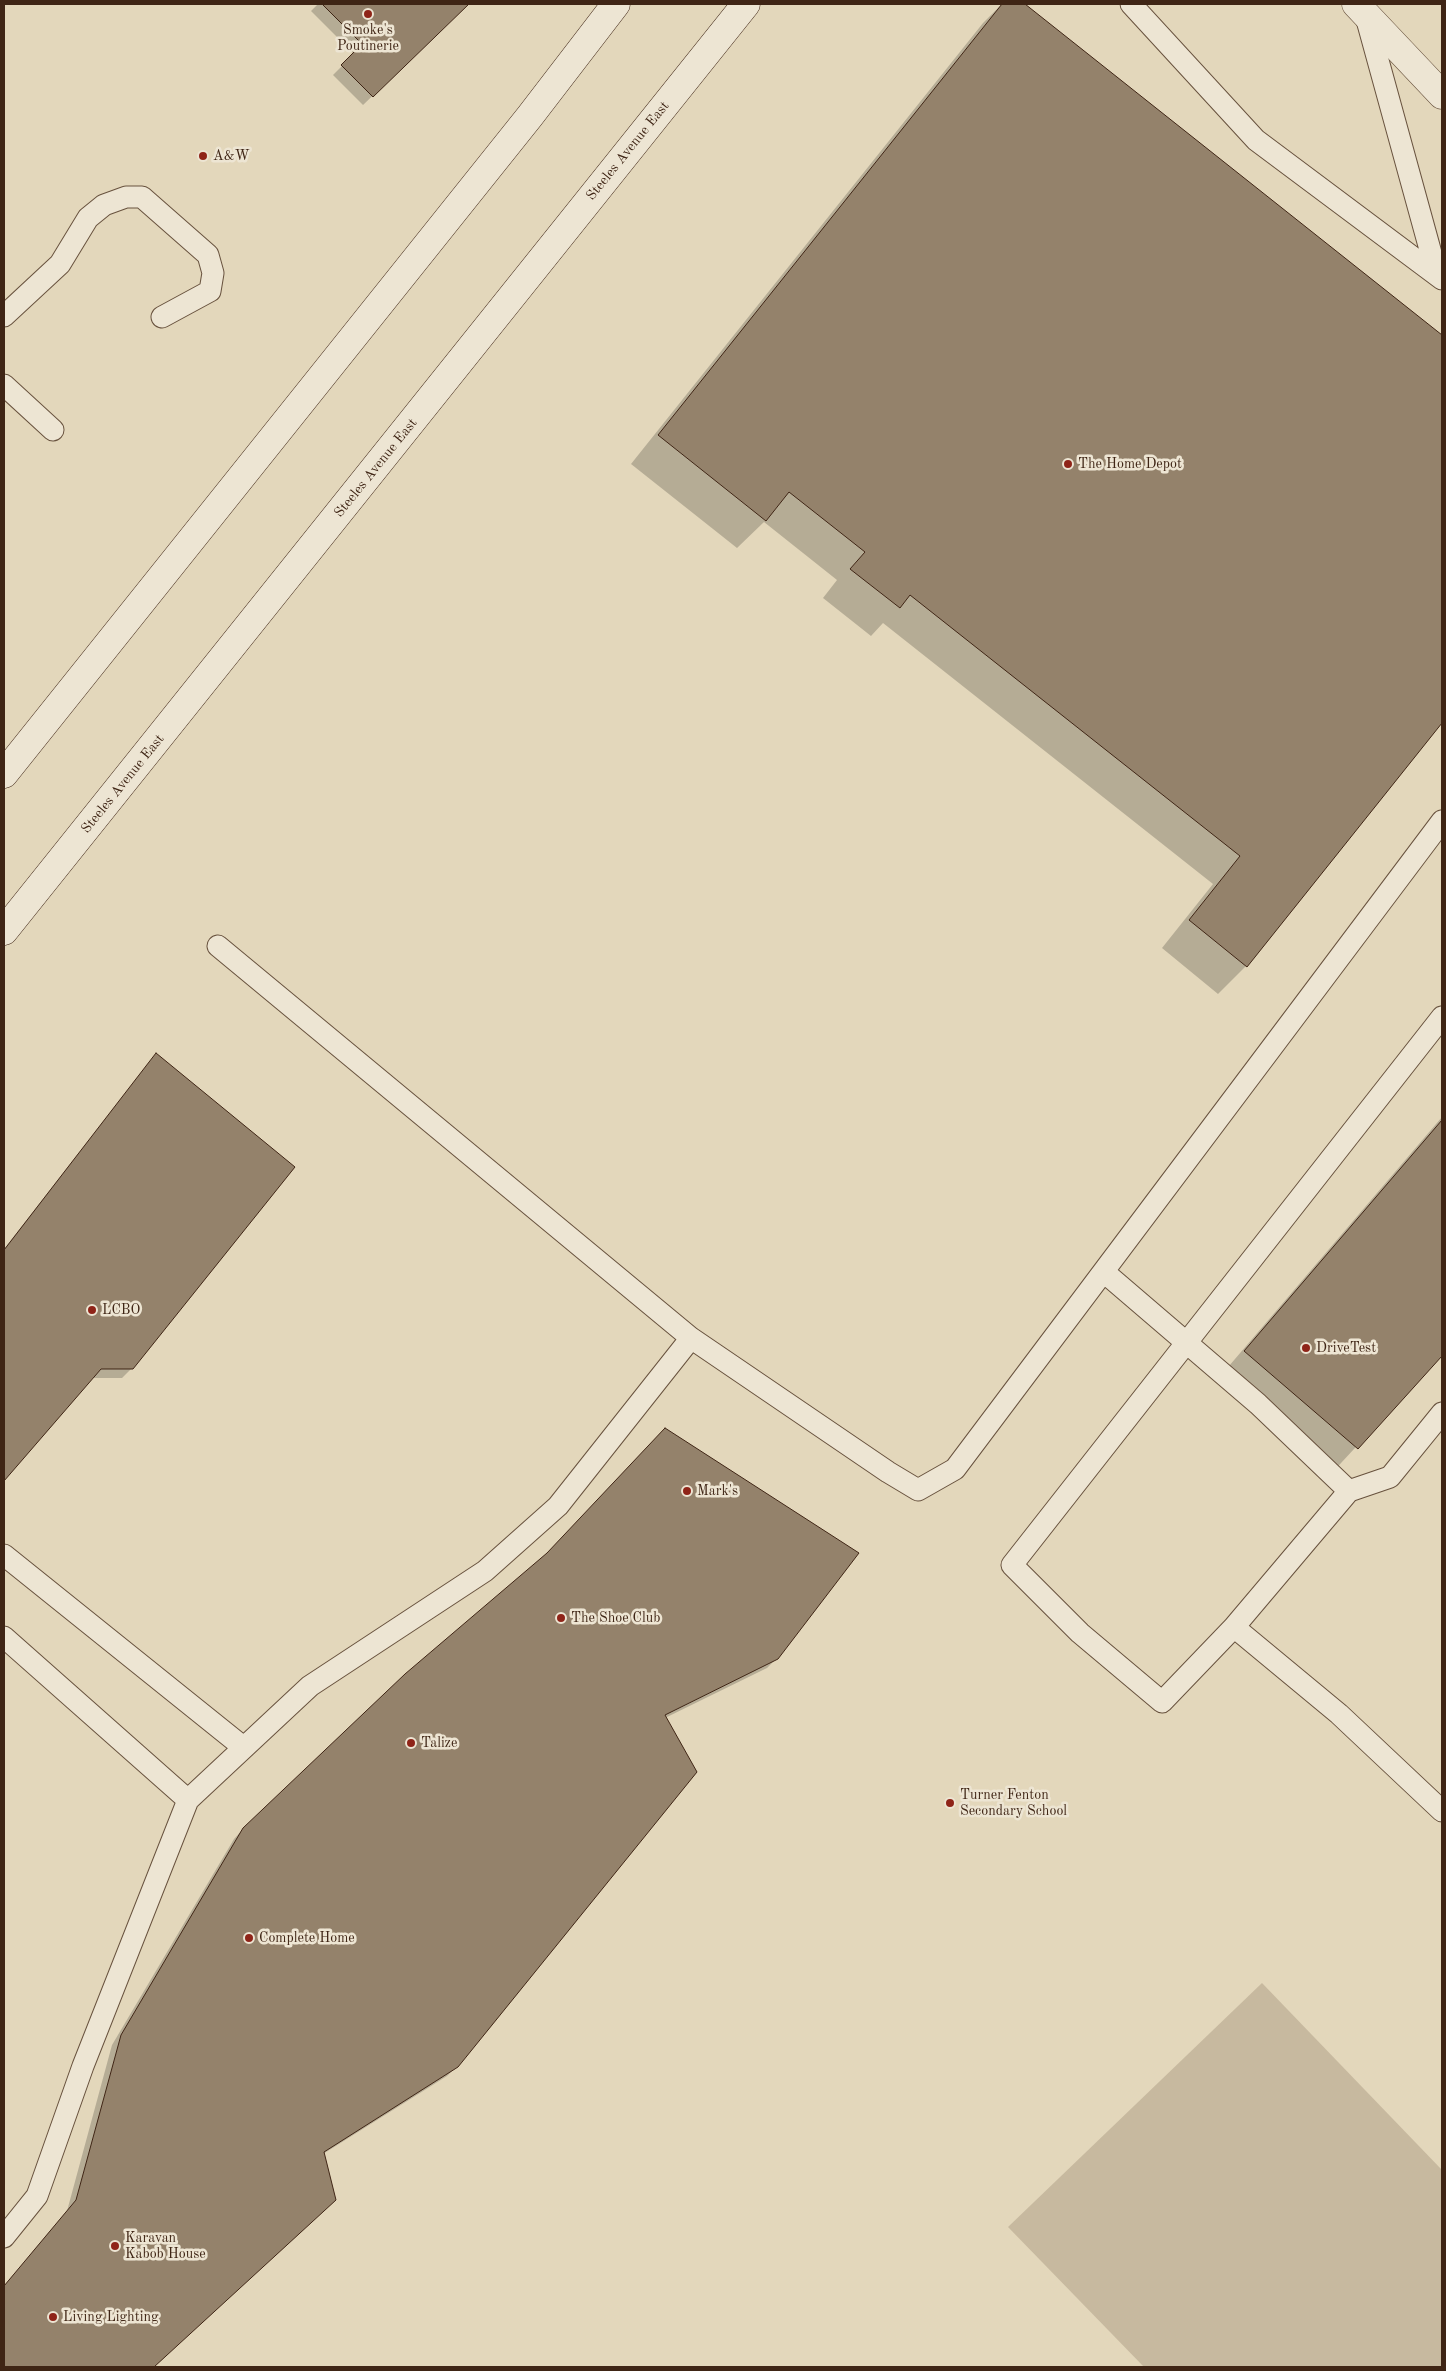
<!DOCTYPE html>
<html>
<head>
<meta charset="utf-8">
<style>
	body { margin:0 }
	#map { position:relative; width:1446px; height:2371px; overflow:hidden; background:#e3d7bb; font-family:"Old Standard TT",serif }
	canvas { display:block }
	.frame { position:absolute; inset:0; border:5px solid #3f2515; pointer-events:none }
</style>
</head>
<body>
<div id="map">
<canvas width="1446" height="2371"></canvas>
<div class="frame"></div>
</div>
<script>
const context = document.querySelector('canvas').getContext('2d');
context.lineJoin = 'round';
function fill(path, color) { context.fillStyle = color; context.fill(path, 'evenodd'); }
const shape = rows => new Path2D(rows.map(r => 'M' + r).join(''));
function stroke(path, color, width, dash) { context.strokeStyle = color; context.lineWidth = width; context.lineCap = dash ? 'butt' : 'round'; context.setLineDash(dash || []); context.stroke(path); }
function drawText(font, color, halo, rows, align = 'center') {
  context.font = font + ' "Old Standard TT",serif'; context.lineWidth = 5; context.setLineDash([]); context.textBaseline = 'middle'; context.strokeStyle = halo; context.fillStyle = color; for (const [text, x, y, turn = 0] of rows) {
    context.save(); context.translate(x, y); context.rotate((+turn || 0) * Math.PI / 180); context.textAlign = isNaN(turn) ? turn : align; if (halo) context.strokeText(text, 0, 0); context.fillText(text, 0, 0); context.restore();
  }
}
const green = shape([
	[1262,1983,1442,2170,1442,2367,1144,2367,1008,2227]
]);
const shadow = shape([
	[318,4,468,4,363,105,333,75,354,54,311,11],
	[1002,4,1023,4,1442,336,1442,721,1246,966,1218,994,1162,948,1213,884,883,623,871,636,823,598,837,580,764,522,737,548,631,464,983,23],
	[156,1054,132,1368,122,1378,91,1378,4,1479,4,1249],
	[1442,1117,1442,1354,1329,1476,1217,1380],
	[777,1658,767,1668,665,1718,457,2066,447,2076,323,2154,325,2209,153,2367,4,2367,4,2286,67,2211,112,2045,234,1839,243,1829]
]);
const building = shape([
	[322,4,469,4,373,97,341,65,362,44,322,4],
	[1002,4,1025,4,1442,335,1442,723,1247,967,1189,920,1240,856,910,595,900,608,850,569,865,552,789,492,766,521,658,435,1002,4],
	[156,1053,295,1167,133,1369,101,1369,4,1481,4,1250,156,1053],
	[1442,1120,1442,1356,1358,1449,1244,1351,1442,1120],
	[665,1428,859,1553,778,1659,665,1715,697,1772,458,2067,324,2152,336,2200,154,2367,4,2367,4,2286,76,2200,121,2035,243,1828,405,1674,547,1553,665,1428]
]);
const service = shape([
	[1131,4,1256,140,1442,279],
	[1365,13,1437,275],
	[4,316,60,264,88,218,104,205,126,197,142,197,208,255,213,273,210,291,162,317],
	[4,385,53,430],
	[218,946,691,1338,888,1472,918,1490,955,1469,1442,821],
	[1104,1272,1258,1404,1349,1491],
	[1442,1413,1390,1477,1349,1491,1234,1627,1339,1714,1442,1811],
	[4,1555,243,1747],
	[1234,1627,1162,1702,1080,1633,1012,1565,1442,1017],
	[4,1637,188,1800],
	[4,2237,37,2196,83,2066,188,1800,310,1686,485,1571,558,1506,691,1338]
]);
const tertiary = shape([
	[1356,4,1442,95]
]);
const secondary = shape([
	[4,774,530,116,616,4],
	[4,931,746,4]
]);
const markers = [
	[368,14,5,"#8f2418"],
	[203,156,5,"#8f2418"],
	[1068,464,5,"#8f2418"],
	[92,1310,5,"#8f2418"],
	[1306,1348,5,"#8f2418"],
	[687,1491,5,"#8f2418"],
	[561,1618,5,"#8f2418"],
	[411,1743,5,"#8f2418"],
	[950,1803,5,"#8f2418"],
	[249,1938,5,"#8f2418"],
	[115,2246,5,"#8f2418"],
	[53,2317,5,"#8f2418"]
];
const poiNames = [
	["Smoke's",368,30,"center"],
	["Poutinerie",368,46,"center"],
	["A&W",213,156],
	["The Home Depot",1078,464],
	["LCBO",102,1310],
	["DriveTest",1316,1348],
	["Mark's",697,1491],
	["The Shoe Club",571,1618],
	["Talize",421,1743],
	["Turner Fenton",960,1795],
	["Secondary School",960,1811],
	["Complete Home",259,1938],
	["Karavan",125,2238],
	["Kabob House",125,2254],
	["Living Lighting",63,2317]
];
const streetNames = [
	["Steeles Avenue East",628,151,-51],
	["Steeles Avenue East",376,468,-51],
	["Steeles Avenue East",123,784,-51]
];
fill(green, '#c7b99f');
fill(shadow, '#0003');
fill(building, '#94826b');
stroke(building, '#3f2515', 1);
stroke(service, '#68523e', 23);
stroke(tertiary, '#68523e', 29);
stroke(secondary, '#3f2515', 29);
stroke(service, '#ede5d3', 21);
stroke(tertiary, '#ede5d3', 28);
stroke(secondary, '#ede5d3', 28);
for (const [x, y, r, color] of markers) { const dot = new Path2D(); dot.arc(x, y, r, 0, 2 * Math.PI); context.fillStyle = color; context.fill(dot); stroke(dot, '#ede5d3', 2); }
drawText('14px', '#3f2515', '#ede5d3', poiNames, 'left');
drawText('14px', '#3f2515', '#ede5d3', streetNames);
</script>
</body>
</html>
